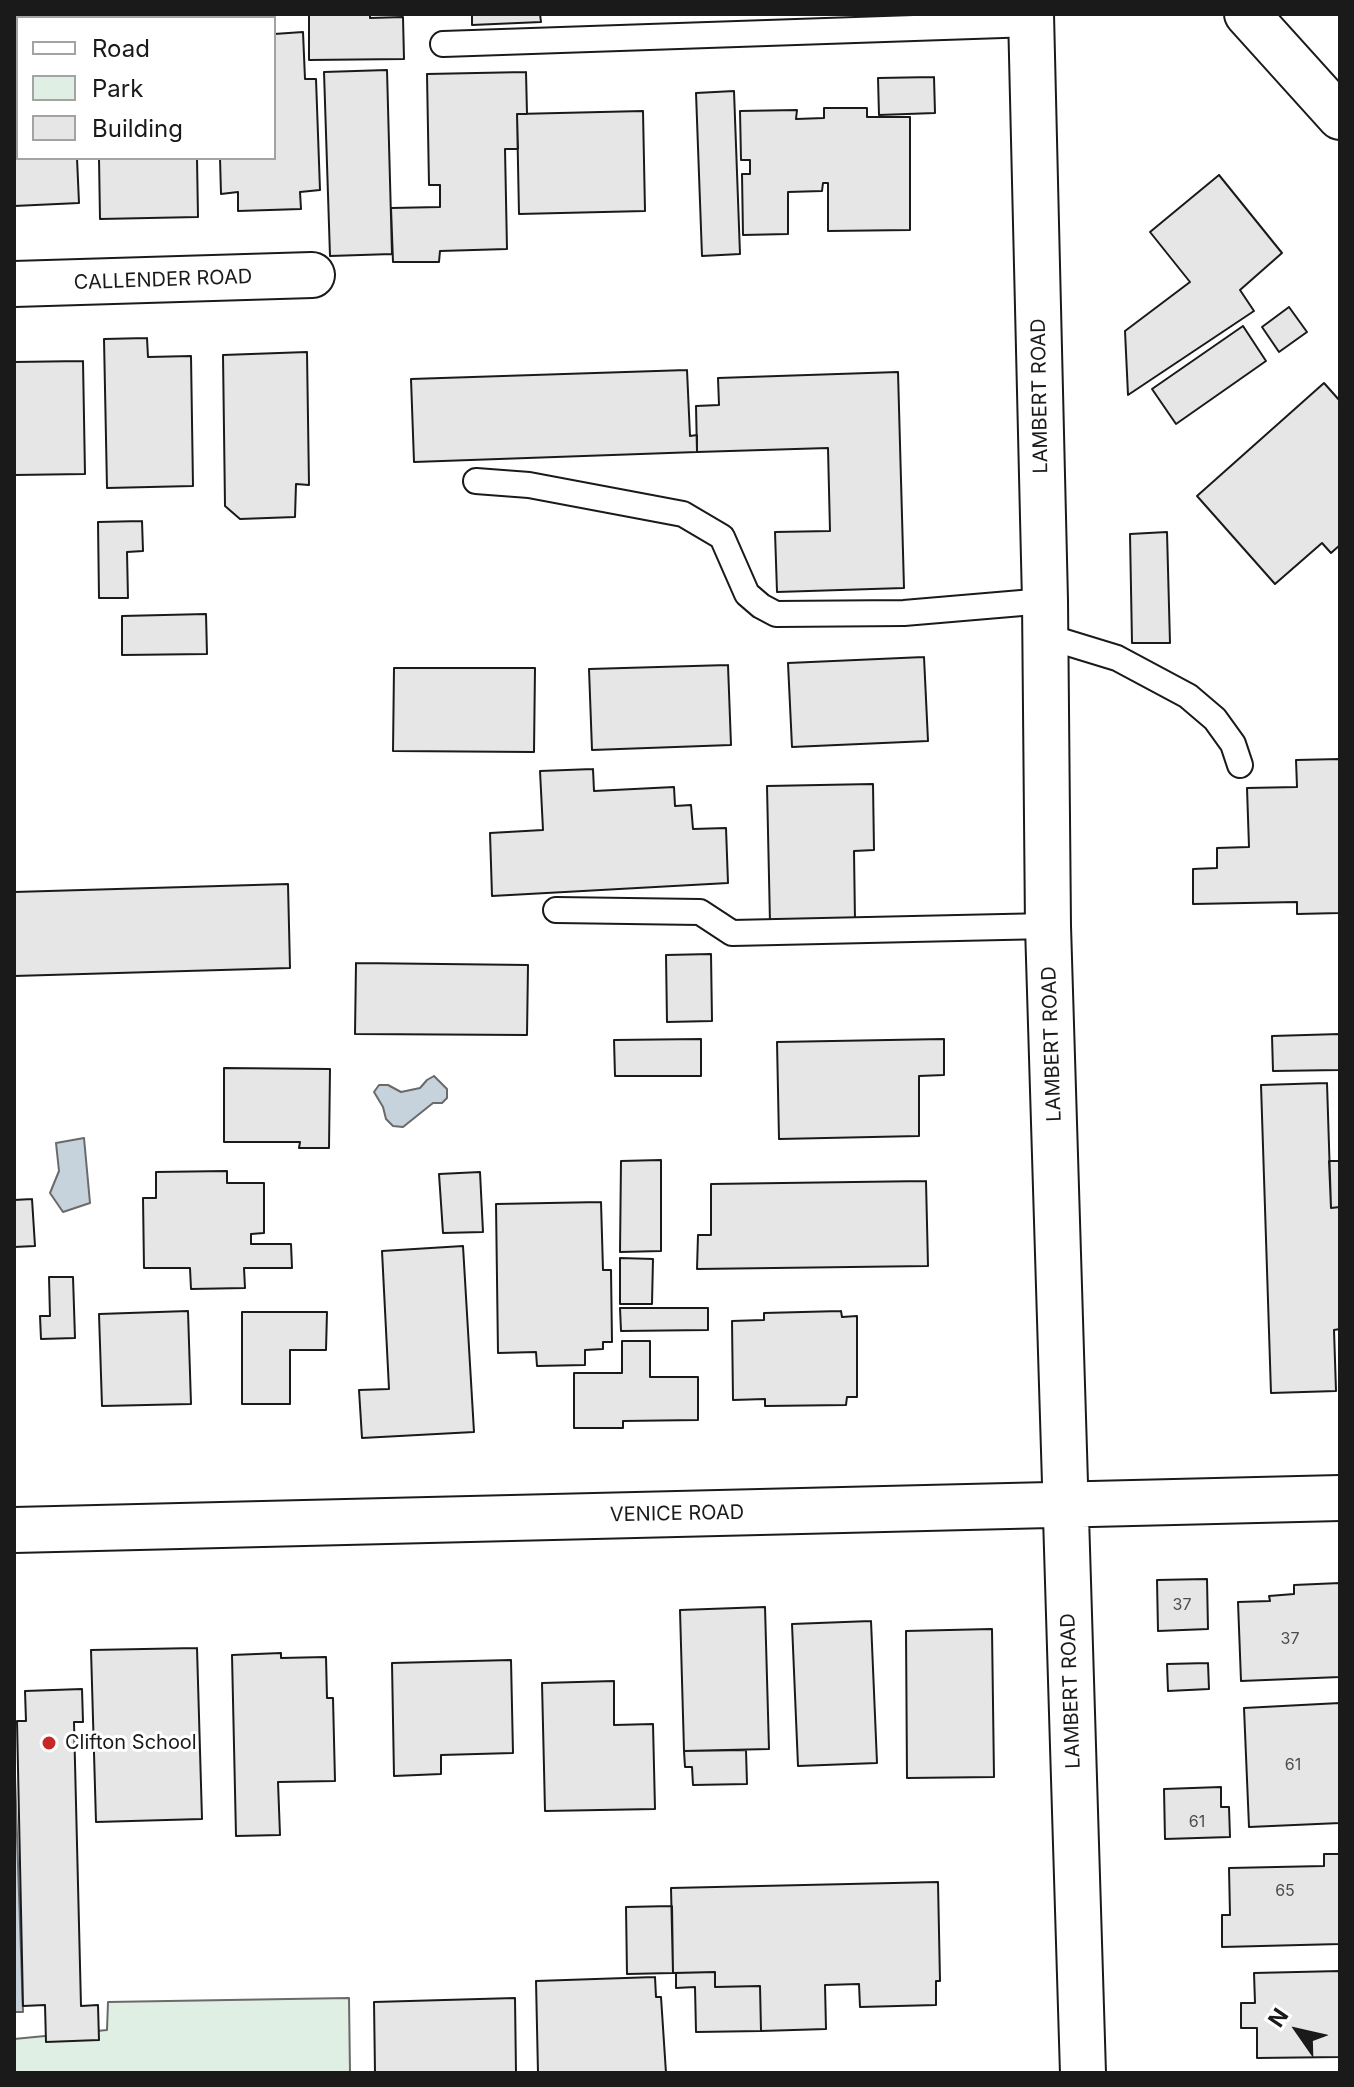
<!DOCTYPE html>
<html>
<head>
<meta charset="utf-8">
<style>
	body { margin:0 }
	#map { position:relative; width:1354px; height:2087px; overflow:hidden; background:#fff; font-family:Inter,sans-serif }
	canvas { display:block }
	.frame { position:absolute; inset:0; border:16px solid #1a1a1a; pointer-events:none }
	.legend { position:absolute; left:16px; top:16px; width:260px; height:144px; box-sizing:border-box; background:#fff; border:2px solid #a3a3a3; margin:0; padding:10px 14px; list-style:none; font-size:24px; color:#1a1a1a }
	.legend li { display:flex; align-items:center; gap:16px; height:40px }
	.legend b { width:40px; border:2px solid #a3a3a3 }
	.north { position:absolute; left:1258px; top:1991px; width:80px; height:80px; -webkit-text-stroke:6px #fff; paint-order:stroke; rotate:304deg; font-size:22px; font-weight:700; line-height:32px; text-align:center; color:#1a1a1a }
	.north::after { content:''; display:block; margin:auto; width:28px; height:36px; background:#1a1a1a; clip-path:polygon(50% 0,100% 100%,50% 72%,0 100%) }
</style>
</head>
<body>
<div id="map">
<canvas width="1354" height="2087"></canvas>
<div class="frame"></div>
<ul class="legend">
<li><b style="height:10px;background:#fff"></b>Road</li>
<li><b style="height:22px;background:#e0efe3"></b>Park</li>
<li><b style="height:22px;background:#e6e6e6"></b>Building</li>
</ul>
<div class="north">N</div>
</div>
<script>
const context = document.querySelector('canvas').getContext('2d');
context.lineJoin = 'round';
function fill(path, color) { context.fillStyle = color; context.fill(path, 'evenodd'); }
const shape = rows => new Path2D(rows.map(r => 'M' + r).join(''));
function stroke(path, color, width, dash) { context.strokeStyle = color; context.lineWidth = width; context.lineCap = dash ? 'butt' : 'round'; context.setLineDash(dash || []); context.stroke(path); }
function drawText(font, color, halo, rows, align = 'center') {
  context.font = font + ' Inter,sans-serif'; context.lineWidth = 6; context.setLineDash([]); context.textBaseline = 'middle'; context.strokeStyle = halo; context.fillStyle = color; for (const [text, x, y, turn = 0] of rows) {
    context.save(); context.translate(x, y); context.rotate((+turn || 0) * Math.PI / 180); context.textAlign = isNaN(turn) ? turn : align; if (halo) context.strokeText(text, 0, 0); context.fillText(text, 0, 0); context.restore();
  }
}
const green = shape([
	[349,1998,350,2073,14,2073,14,2039,107,2030,108,2002,349,1998]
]);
const water = shape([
	[434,1076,447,1089,447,1098,442,1103,433,1103,403,1127,393,1126,386,1119,383,1107,374,1092,379,1085,388,1085,401,1092,420,1088,427,1080,434,1076],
	[84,1138,90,1203,63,1212,50,1193,59,1171,56,1143,84,1138],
	[14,1746,23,2012,14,2012,14,1746]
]);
const building = shape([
	[309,14,370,14,370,18,403,17,404,59,309,60,309,14],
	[472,14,540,14,541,22,472,25,472,14],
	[303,32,305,79,316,79,320,190,300,192,301,209,238,211,238,192,221,194,220,158,274,158,274,34,303,32],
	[14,66,18,66,18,158,77,158,79,203,14,206,14,66],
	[387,70,392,254,330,256,324,72,387,70],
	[526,72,527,114,517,114,518,149,505,149,507,249,440,251,439,262,393,262,391,208,440,207,440,185,429,185,427,74,526,72],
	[934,77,935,113,879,115,878,78,934,77],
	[734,91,740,254,702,256,696,93,734,91],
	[824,108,867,108,867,117,910,117,910,230,828,231,828,183,823,183,822,191,788,192,788,234,743,235,742,174,750,174,750,160,741,160,740,111,797,110,796,119,824,118,824,108],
	[643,111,645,211,519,214,517,114,643,111],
	[99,158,197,158,198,217,100,219,99,158],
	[1219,175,1282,253,1240,290,1254,311,1128,395,1125,331,1190,282,1150,232,1219,175],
	[1289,307,1307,332,1279,352,1262,327,1289,307],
	[1243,326,1266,361,1176,424,1152,389,1243,326],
	[147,338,148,357,191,356,193,486,107,488,104,339,147,338],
	[307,352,309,485,296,484,295,517,240,519,225,506,223,355,307,352],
	[83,361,85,474,14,475,14,362,83,361],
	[687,370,690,436,697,435,697,452,414,462,411,379,687,370],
	[898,372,904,588,777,592,775,532,830,531,828,448,697,452,696,406,719,405,718,378,898,372],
	[1324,383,1340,401,1340,545,1331,553,1322,543,1275,584,1197,496,1324,383],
	[142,521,143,551,127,552,128,598,99,598,98,522,142,521],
	[1167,532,1170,643,1132,643,1130,534,1167,532],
	[206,614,207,654,122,655,122,616,206,614],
	[924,657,928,741,792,747,788,663,924,657],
	[728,665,731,745,592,750,589,669,728,665],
	[394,668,535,668,534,752,393,751,394,668],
	[1340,759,1340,913,1297,914,1297,902,1193,904,1193,869,1217,868,1217,848,1249,847,1247,788,1297,787,1296,760,1340,759],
	[593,769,594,791,674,787,675,806,691,805,693,829,726,828,728,883,492,896,490,833,543,830,540,771,593,769],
	[873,784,874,850,854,851,855,921,770,923,767,786,873,784],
	[288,884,290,968,14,976,14,892,288,884],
	[711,954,712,1021,667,1022,666,955,711,954],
	[356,963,528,965,527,1035,355,1034,356,963],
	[1340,1034,1340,1070,1273,1071,1272,1036,1340,1034],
	[701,1039,701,1076,615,1076,614,1040,701,1039],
	[944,1039,944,1075,919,1076,919,1136,779,1139,777,1042,944,1039],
	[224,1068,330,1069,329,1148,299,1148,300,1142,224,1142,224,1068],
	[1327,1083,1331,1208,1340,1207,1340,1329,1334,1330,1336,1391,1271,1393,1261,1085,1327,1083],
	[661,1160,661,1251,620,1252,621,1161,661,1160],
	[1329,1161,1340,1161,1340,1207,1331,1208,1329,1161],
	[227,1171,227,1183,264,1183,264,1233,251,1234,251,1244,291,1244,292,1268,244,1268,245,1288,191,1289,190,1268,144,1268,143,1198,156,1198,156,1172,227,1171],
	[480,1172,483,1232,443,1233,439,1174,480,1172],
	[926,1181,928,1266,697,1269,698,1235,711,1235,711,1184,926,1181],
	[32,1199,35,1246,14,1247,14,1200,32,1199],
	[601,1202,603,1270,611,1270,612,1342,603,1342,603,1349,585,1350,585,1365,537,1366,536,1352,498,1353,496,1204,601,1202],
	[463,1246,474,1432,362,1438,359,1390,389,1389,382,1251,463,1246],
	[620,1258,653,1259,652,1304,620,1304,620,1258],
	[49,1277,73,1277,75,1338,41,1339,40,1316,50,1316,49,1277],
	[620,1308,708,1308,708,1330,621,1331,620,1308],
	[188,1311,191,1404,102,1406,99,1314,188,1311],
	[841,1311,842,1317,857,1316,857,1397,847,1397,846,1405,765,1406,765,1399,733,1400,732,1321,764,1320,764,1313,841,1311],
	[242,1312,327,1312,326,1350,290,1350,290,1404,242,1404,242,1312],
	[622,1341,650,1341,650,1377,698,1377,698,1420,623,1421,623,1428,574,1428,574,1373,622,1373,622,1341],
	[1207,1579,1208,1629,1158,1631,1157,1580,1207,1579],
	[1340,1583,1340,1677,1241,1681,1238,1602,1270,1601,1269,1596,1294,1594,1294,1585,1340,1583],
	[765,1607,769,1749,684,1751,680,1610,765,1607],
	[871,1621,877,1763,798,1766,792,1624,871,1621],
	[992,1629,994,1777,907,1778,906,1631,992,1629],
	[197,1648,202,1819,96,1822,91,1650,197,1648],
	[281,1653,281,1658,326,1657,327,1698,333,1698,335,1781,278,1782,280,1835,236,1836,232,1655,281,1653],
	[511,1660,513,1753,441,1755,441,1774,394,1776,392,1663,511,1660],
	[1208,1663,1209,1689,1168,1691,1167,1664,1208,1663],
	[614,1681,614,1725,653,1724,655,1809,545,1811,542,1683,614,1681],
	[82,1689,83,1722,74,1722,81,2006,98,2005,99,2040,46,2042,45,2005,23,2006,17,1721,26,1721,25,1691,82,1689],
	[1340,1703,1340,1823,1249,1827,1244,1708,1340,1703],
	[746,1750,747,1784,693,1785,692,1767,685,1767,684,1751,746,1750],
	[1221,1787,1221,1807,1229,1807,1230,1837,1165,1839,1164,1789,1221,1787],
	[1324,1854,1340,1854,1340,1944,1222,1947,1222,1915,1230,1915,1229,1868,1324,1866,1324,1854],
	[938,1882,940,1981,936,1981,936,2005,860,2007,859,1984,825,1985,826,2029,761,2031,760,1986,715,1987,715,1972,673,1973,671,1888,938,1882],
	[672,1906,673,1973,627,1974,626,1907,672,1906],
	[1340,1971,1340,2057,1257,2058,1257,2028,1241,2028,1241,2003,1255,2003,1254,1973,1340,1971],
	[715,1972,715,1987,760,1986,761,2031,696,2032,695,1987,676,1988,676,1973,715,1972],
	[655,1977,656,1997,661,1997,666,2073,538,2073,536,1981,655,1977],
	[515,1998,516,2073,375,2073,374,2002,515,1998]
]);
const lane = shape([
	[443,44,1032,24],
	[476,481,529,485,683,514,722,537,747,594,761,606,776,614,904,613,1045,601],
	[1045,636,1117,658,1188,696,1215,719,1233,744,1240,765],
	[556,910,700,912,732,933,1048,926]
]);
const street = shape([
	[1031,14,1045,601,1048,926,1083,2073],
	[14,284,312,275],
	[14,1530,1340,1498]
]);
const secondary = shape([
	[1247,14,1340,117]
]);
const markers = [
	[49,1743,8,"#c62828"]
];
const numberNames = [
	["37",1182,1605],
	["37",1290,1639],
	["61",1293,1765],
	["61",1197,1822],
	["65",1285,1891]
];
const streetNames = [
	["CALLENDER ROAD",163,280,-2],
	["LAMBERT ROAD",1040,396,-91],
	["LAMBERT ROAD",1052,1044,-92],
	["VENICE ROAD",677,1514,-1],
	["LAMBERT ROAD",1071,1691,-92]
];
const poiNames = [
	["Clifton School",65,1743]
];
fill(green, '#e0efe3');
stroke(green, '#6a6a6a', 2);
fill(water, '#c6d2dc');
stroke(water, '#6a6a6a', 2);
fill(building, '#e6e6e6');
stroke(building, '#1a1a1a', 2);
stroke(lane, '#1a1a1a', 28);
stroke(street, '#1a1a1a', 48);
stroke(secondary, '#1a1a1a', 48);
stroke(lane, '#fff', 24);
stroke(street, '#fff', 44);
stroke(secondary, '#fff', 44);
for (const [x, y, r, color] of markers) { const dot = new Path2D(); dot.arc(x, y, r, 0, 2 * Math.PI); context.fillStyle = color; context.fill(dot); stroke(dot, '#fff', 3); }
drawText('16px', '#4d4d4d', null, numberNames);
drawText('20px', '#1a1a1a', '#fff', streetNames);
drawText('20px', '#1a1a1a', '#fff', poiNames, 'left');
</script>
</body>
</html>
